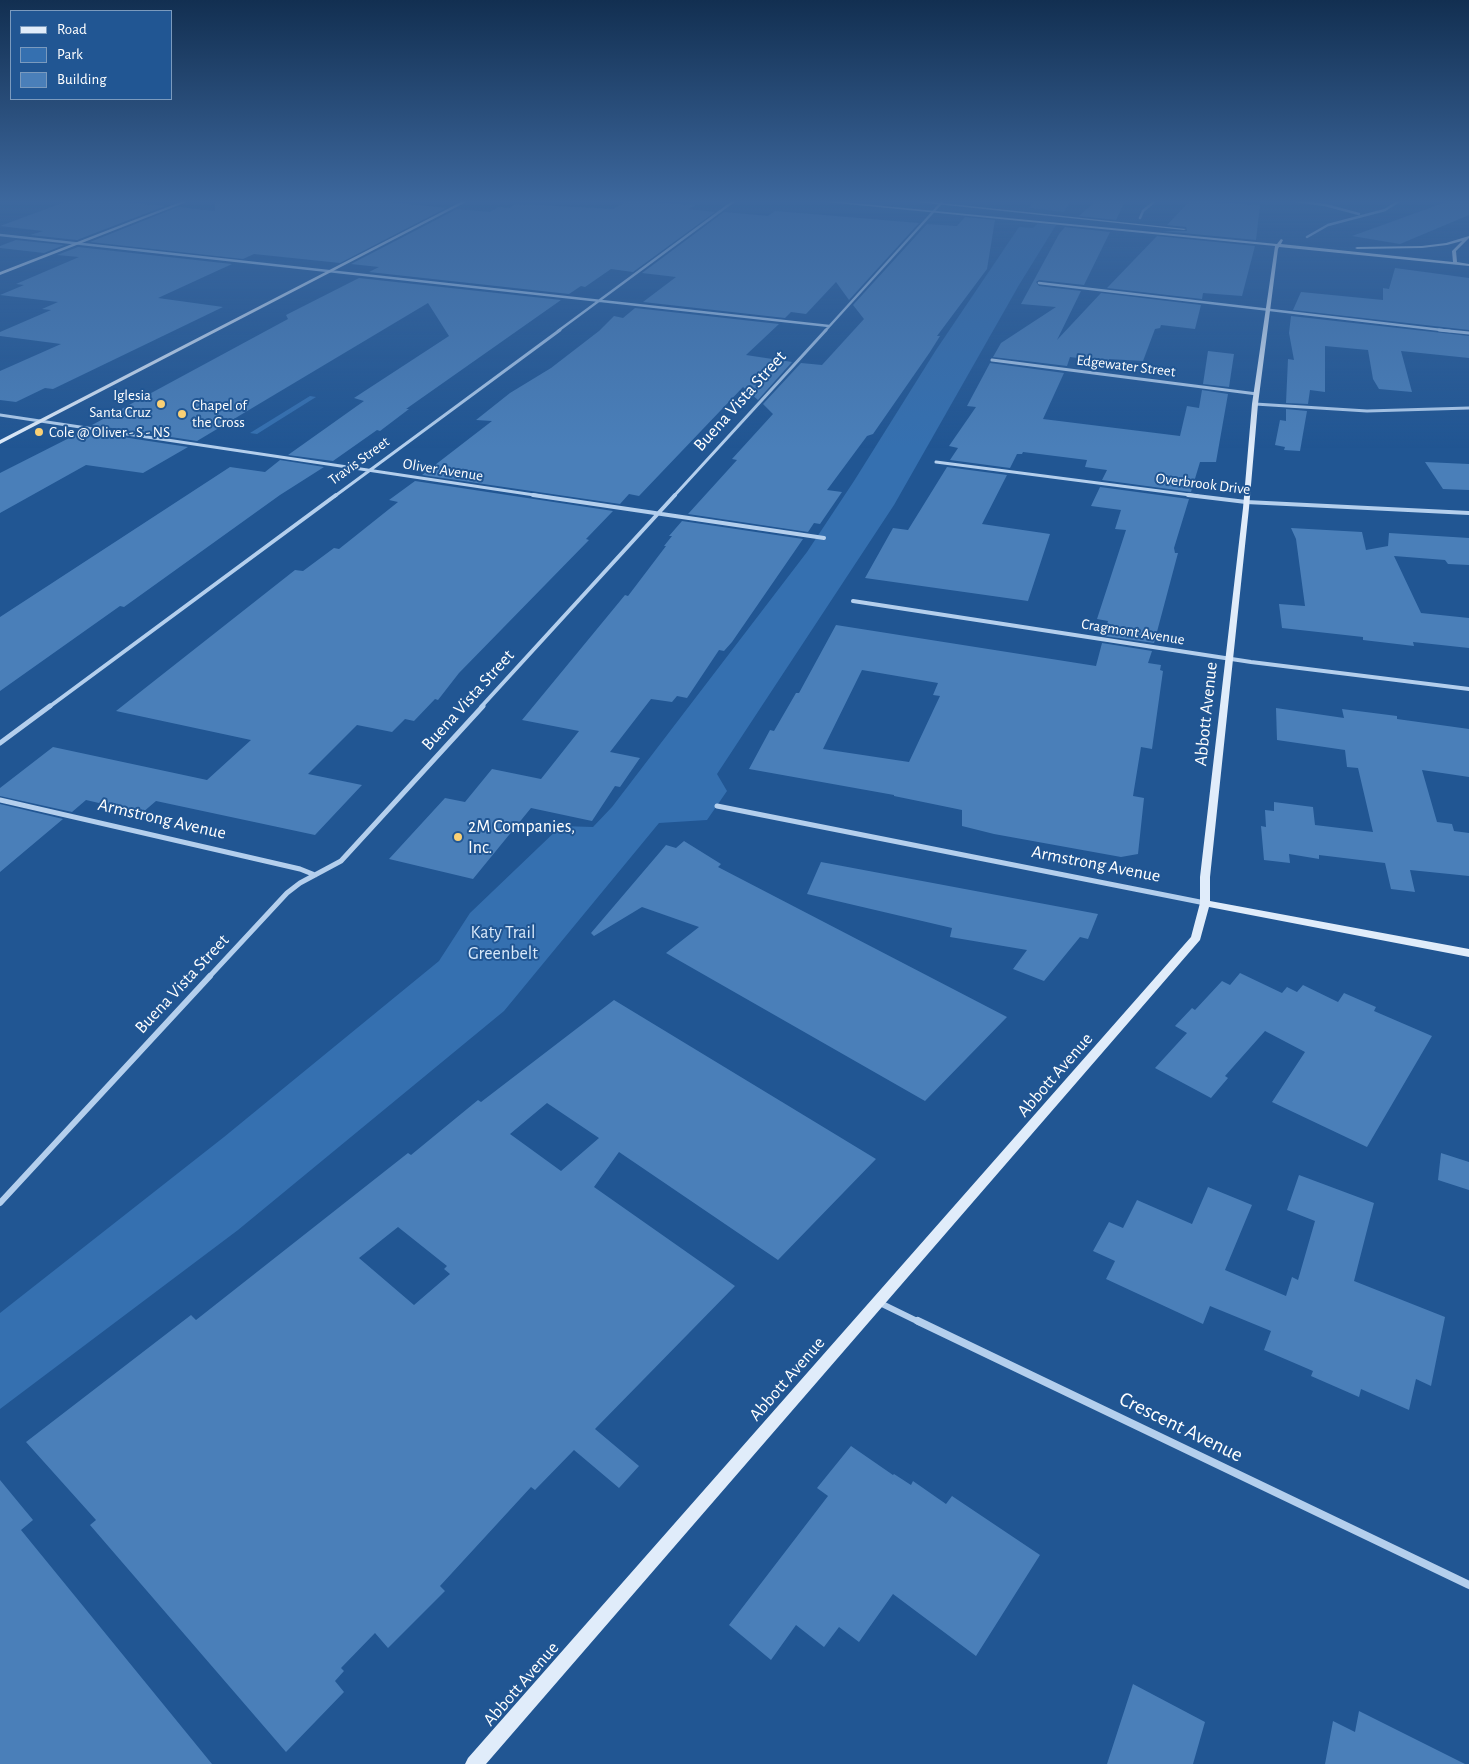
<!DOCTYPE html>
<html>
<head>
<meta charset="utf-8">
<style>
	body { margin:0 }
	#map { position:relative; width:1469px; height:1764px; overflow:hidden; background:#215693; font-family:"Alegreya Sans",sans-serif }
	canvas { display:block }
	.legend { position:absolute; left:10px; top:10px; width:162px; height:90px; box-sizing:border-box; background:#215693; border:1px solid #7a9abe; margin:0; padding:6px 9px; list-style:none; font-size:15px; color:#fff }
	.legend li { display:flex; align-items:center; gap:10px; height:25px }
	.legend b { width:25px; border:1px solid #7a9abe }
</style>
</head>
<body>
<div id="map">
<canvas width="1469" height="1764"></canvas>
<ul class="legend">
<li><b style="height:6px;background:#e0ecfa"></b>Road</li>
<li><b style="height:14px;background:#3570b0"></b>Park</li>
<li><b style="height:14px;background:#4a7fb9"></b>Building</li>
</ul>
</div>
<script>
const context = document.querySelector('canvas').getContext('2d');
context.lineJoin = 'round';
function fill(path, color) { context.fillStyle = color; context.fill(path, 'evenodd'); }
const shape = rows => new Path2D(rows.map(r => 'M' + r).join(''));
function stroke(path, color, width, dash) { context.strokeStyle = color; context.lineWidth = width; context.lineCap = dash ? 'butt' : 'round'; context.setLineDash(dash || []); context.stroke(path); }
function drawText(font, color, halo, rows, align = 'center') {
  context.font = font + ' "Alegreya Sans",sans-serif'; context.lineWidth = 4; context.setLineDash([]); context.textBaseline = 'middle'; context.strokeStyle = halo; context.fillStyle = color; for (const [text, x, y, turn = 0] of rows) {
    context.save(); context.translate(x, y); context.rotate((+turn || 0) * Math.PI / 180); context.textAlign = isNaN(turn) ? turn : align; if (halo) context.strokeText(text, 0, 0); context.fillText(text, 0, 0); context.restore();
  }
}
const green = shape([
	[1034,201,1071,201,1064,212,1029,208],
	[1038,223,1056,225,1019,285,894,505,717,774,727,791,707,820,659,823,504,1011,238,1230,0,1409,0,1313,224,1137,439,961,470,913,561,826,593,827,612,807,807,552,854,481,936,350,1019,227,1033,228],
	[310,396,316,397,257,434,250,433]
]);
const building = shape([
	[68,201,114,201,165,206,77,240,30,235,43,231,0,226],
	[215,201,379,201,446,208,340,263,254,254,243,259,90,242,178,207,215,211],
	[626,201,695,205,689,209,715,212,633,272,611,269,585,287,581,286,569,294,369,272,379,267,351,264,457,209,490,212,499,207,509,208,516,204,614,209],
	[1096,201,1125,201,1116,220,1079,216],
	[1190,201,1260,205,1256,240,1162,231,1187,231,1186,227,1167,225],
	[1449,201,1469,201,1469,215,1400,244,1352,236],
	[775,211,919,223,849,300,836,282,806,314,791,312,785,318,643,302,676,277,642,273,724,212,768,216],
	[965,217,995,220,987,269,937,336,940,336,930,352,873,434,867,436,827,490,842,492,820,524,814,523,808,532,688,514,737,460,732,459,773,414,763,404,801,363,822,365,864,319,853,305,927,224,957,226],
	[1065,227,1110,232,1084,285,1039,280,1036,282,1039,286,1081,291,1057,340,1101,293,1201,305,1195,329,1161,325,1160,328,1155,329,1143,361,1109,359,1108,362,1070,357,1067,366,993,357,1001,343,1056,307,1021,304,1059,234],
	[1157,236,1255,246,1242,296,1203,293,1202,299,1107,288],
	[16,240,64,245,44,253,0,248,0,246],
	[78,247,232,264,158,298,223,307,53,389,45,388,16,402,0,400,0,371,61,344,0,336,0,332,51,310,42,309,58,302,0,295,24,285,16,284,79,257,57,255],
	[1395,268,1469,278,1469,330,1293,310,1301,292,1383,300,1383,288,1389,289],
	[359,278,561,300,406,409,409,409,380,431,377,430,333,461,288,455,364,401,354,398,449,336,428,303,197,441,92,425,288,319,286,315],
	[635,308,779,324,746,355,792,362,758,400,743,387,639,496,629,494,620,504,422,475,492,421,476,420,510,393,551,368,599,331,614,316,623,318],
	[1291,316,1469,336,1469,358,1401,351,1412,392,1379,389,1373,379,1368,350,1325,346,1325,392,1310,390,1308,404,1286,403,1288,359,1294,360,1289,333],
	[1208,351,1234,354,1229,387,1203,384],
	[990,363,1064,373,1043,419,1180,436,1187,406,1199,408,1202,390,1228,394,1216,462,1200,462,1191,492,1102,480,1107,470,1085,467,1087,460,1023,452,1022,454,1017,454,1010,468,950,460,958,448,949,446,976,407,967,406],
	[1286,409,1307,411,1300,451,1284,450,1285,447,1275,445,1280,420,1286,421],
	[83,431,188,447,143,473,86,465,0,513,0,473],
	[280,460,324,467,280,495,124,607,120,606,0,691,0,617,230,467,265,472],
	[1425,462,1469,464,1469,490,1443,489],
	[947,467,1007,475,982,524,1050,534,1028,601,865,578,893,528,908,530],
	[415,481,613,511,586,539,589,540,459,673,438,700,435,699,414,721,405,719,392,732,357,725,308,774,362,785,315,835,156,801,142,813,86,800,72,812,0,796,0,788,53,747,207,780,251,740,116,711,295,570,303,571,334,548,339,549,398,502,389,500],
	[1100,487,1189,499,1174,548,1175,553,1178,553,1154,643,1104,636,1108,621,1097,619,1126,530,1115,529,1121,510,1091,506],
	[682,521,803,539,732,642,724,651,719,650,687,698,677,696,672,702,651,699,610,752,640,758,620,787,615,786,592,821,531,808,473,879,389,859,445,798,465,802,492,769,541,779,579,731,522,720,625,595,628,596,666,546,664,546,672,536,669,536],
	[1291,528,1362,532,1366,550,1388,546,1389,533,1469,538,1469,565,1448,564,1445,560,1394,556,1421,613,1469,618,1469,648,1413,642,1414,646,1363,640,1363,637,1282,628,1279,604,1305,606,1296,539],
	[836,625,1096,666,1102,643,1152,651,1148,663,1161,665,1160,670,1163,671,1152,749,1141,747,1133,796,1144,798,1138,854,1121,857,994,834,962,826,962,810,894,796,894,795,749,769,770,730,774,731,796,693,799,693],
	[862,670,938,683,933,695,940,696,909,762,823,749],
	[1276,708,1344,718,1342,709,1397,716,1397,719,1469,729,1469,777,1422,770,1437,822,1452,824,1454,831,1469,833,1469,876,1410,870,1415,892,1391,889,1385,863,1319,855,1319,859,1289,854,1290,863,1264,860,1261,826,1266,827,1265,810,1274,811,1274,802,1313,807,1315,825,1373,832,1358,768,1347,767,1345,750,1277,740],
	[0,804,63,819,0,872],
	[684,841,721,864,718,867,1007,1017,925,1101,666,953,699,927,642,907,594,936,591,933,666,845,676,848],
	[821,862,1098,914,1088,939,1080,937,1044,981,1013,969,1027,950,950,937,952,928,807,894],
	[1240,973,1282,993,1287,987,1297,992,1303,985,1338,1002,1344,993,1376,1007,1374,1011,1432,1036,1367,1147,1272,1102,1305,1052,1265,1031,1225,1076,1228,1078,1211,1098,1155,1068,1187,1033,1175,1026,1192,1008,1195,1010,1222,981,1230,985],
	[614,1000,876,1159,778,1260,619,1152,594,1187,735,1286,595,1429,639,1466,619,1488,574,1450,535,1490,531,1487,440,1586,445,1591,388,1648,375,1633,341,1668,344,1671,335,1681,344,1692,286,1752,90,1525,96,1520,26,1442,191,1315,196,1320,408,1153,411,1155,478,1100,481,1102],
	[547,1103,599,1138,561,1171,510,1134],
	[398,1227,447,1266,444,1269,450,1274,414,1305,359,1258],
	[1441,1153,1469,1162,1469,1190,1438,1180],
	[1299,1175,1374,1203,1354,1281,1445,1317,1431,1386,1416,1379,1409,1410,1361,1389,1359,1397,1311,1376,1313,1371,1264,1350,1271,1331,1210,1306,1203,1324,1106,1279,1115,1261,1093,1251,1109,1222,1123,1228,1137,1200,1192,1224,1208,1187,1252,1205,1225,1270,1286,1296,1292,1277,1298,1280,1315,1221,1287,1210],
	[851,1446,893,1475,894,1474,911,1485,913,1481,946,1504,952,1496,1040,1555,976,1656,893,1594,859,1642,839,1627,824,1647,796,1625,771,1660,729,1625,828,1496,817,1488],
	[0,1480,33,1520,21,1530,212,1764,0,1764],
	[1133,1684,1205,1722,1193,1764,1107,1764],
	[1359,1711,1465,1764,1325,1764,1333,1721,1355,1732]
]);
const streetFar5 = shape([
	[1296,201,1325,205,1359,214],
	[1140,218,1143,211,1155,201],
	[0,235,829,326],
	[1307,237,1328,225,1385,210,1399,201],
	[1039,283,1450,331],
	[558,331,734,201],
	[825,331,943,201]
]);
const streetFar4 = shape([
	[1439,330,1469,333],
	[992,360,1257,394],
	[1255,404,1367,411,1469,408],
	[0,415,541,496],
	[936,462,1198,496],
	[335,496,560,330],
	[674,496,826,330]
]);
const streetFar3 = shape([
	[533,495,824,538],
	[1188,495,1246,502,1469,513],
	[853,601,1251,662,1469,689],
	[49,707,336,495],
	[481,707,675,495]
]);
const streetFar2 = shape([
	[0,743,50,706],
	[0,800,300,869,315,875],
	[717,806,1205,903],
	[209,977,287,893,300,883,341,861,483,706]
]);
const streetFar1 = shape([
	[0,1203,210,976],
	[878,1302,921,1323]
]);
const street = shape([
	[918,1321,1469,1585]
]);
const secondary = shape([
	[183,201,189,201,0,275,0,272,183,201],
	[463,201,468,201,0,444,0,440,463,201],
	[816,201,832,201,1277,244,1281,239,1283,240,1281,244,1453,262,1452,251,1462,241,1447,245,1422,248,1357,249,1355,248,1357,247,1422,246,1446,243,1469,236,1469,238,1456,251,1457,262,1469,264,1469,266,1279,247,1278,249,1258,404,1249,508,1210,877,1210,901,1469,949,1469,957,1209,907,1200,940,486,1764,465,1764,468,1758,1191,937,1200,903,1200,877,1243,508,1252,404,1275,246,816,201],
	[907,201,922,201,1186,229,1184,230,907,201]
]);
const markers = [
	[161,404,5,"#fad075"],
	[182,414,5,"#fad075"],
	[39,432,5,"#fad075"],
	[458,837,5,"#fad075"]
];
const farStreetnames = [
	["Edgewater Street",1126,366,7],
	["Travis Street",359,461,-36],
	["Oliver Avenue",443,470,9],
	["Overbrook Drive",1203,484,7],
	["Cragmont Avenue",1133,632,9]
];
const farPoinames = [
	["Iglesia",151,395,"right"],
	["Santa Cruz",151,412,"right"],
	["Chapel of",192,405],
	["the Cross",192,422],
	["Cole @ Oliver - S - NS",49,432]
];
const streetNames = [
	["Buena Vista Street",740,401,-48],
	["Buena Vista Street",468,700,-48],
	["Abbott Avenue",1206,714,-84],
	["Armstrong Avenue",162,819,13],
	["Armstrong Avenue",1096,864,11],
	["Buena Vista Street",182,984,-47],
	["Abbott Avenue",1055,1075,-49],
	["Abbott Avenue",787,1379,-49],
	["Abbott Avenue",521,1684,-49]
];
const poiNames = [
	["2M Companies,",468,827],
	["Inc.",468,848]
];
const parkNames = [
	["Katy Trail",503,933],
	["Greenbelt",503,954]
];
const nearStreetnames = [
	["Crescent Avenue",1181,1427,26]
];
fill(green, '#3570b0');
fill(building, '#4a7fb9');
stroke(streetFar5, '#b4cfed', 2.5);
stroke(streetFar4, '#b4cfed', 3);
stroke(streetFar3, '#b4cfed', 4);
stroke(streetFar2, '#b4cfed', 5);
stroke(streetFar1, '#b4cfed', 6);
stroke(street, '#b4cfed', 8);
fill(secondary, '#e0ecfa');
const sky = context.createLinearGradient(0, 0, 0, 448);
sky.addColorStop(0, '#122f51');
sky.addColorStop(0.45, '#3d689e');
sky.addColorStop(1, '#3d689e00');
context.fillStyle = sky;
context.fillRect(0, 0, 1469, 448);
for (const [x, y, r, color] of markers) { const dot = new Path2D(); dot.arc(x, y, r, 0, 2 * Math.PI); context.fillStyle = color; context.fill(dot); stroke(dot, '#215693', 2); }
drawText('15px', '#fff', '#215693', farStreetnames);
drawText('15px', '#fff', '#215693', farPoinames, 'left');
drawText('18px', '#fff', '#215693', streetNames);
drawText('18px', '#fff', '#215693', poiNames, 'left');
drawText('18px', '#d9e9fa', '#215693', parkNames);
drawText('21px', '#fff', '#215693', nearStreetnames);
</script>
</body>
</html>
